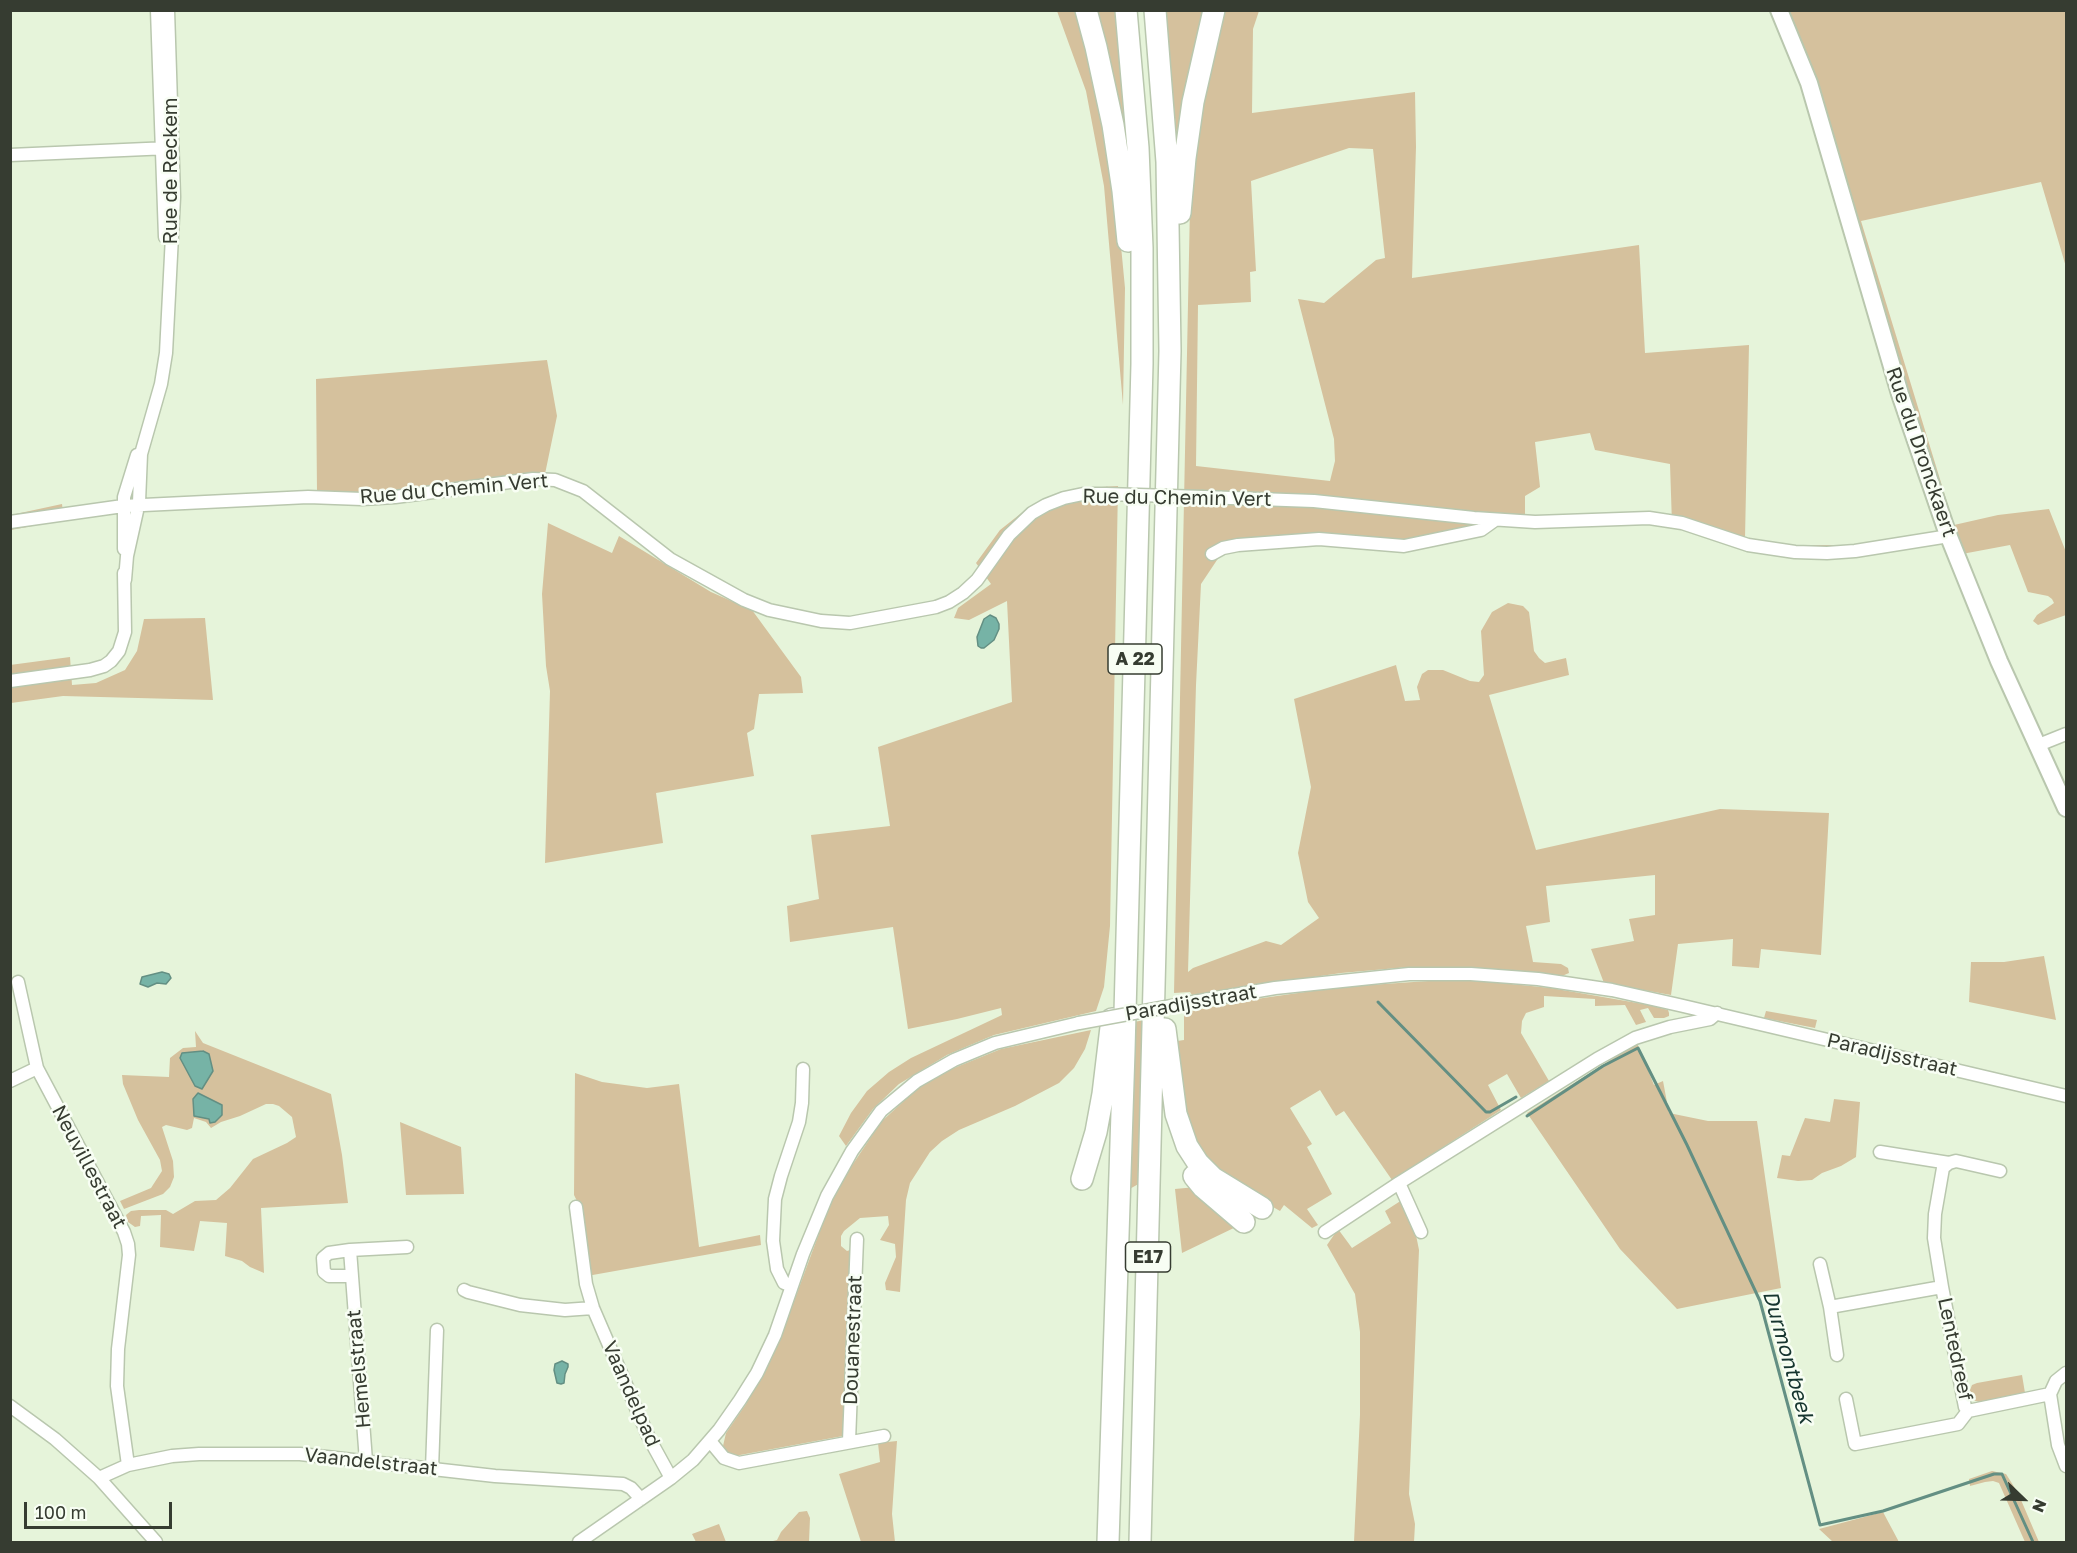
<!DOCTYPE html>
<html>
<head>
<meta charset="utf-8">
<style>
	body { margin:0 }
	#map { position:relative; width:2077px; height:1553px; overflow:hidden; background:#e6f4da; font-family:"Golos Text",sans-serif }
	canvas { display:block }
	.frame { position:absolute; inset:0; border:12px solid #363c31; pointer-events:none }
	.north { position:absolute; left:1993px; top:1469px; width:60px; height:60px; -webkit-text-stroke:4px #f8fef4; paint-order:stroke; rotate:113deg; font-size:16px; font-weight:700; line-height:24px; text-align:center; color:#363c31 }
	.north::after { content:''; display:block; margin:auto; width:21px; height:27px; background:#363c31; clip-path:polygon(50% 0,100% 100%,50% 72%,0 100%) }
	.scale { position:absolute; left:24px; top:1502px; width:148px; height:27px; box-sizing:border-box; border:3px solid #363c31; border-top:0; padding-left:8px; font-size:18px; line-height:21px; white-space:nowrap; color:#363c31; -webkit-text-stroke:4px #f8fef4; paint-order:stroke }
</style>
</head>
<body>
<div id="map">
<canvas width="2077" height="1553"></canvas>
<div class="frame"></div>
<div class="north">N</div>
<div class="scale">100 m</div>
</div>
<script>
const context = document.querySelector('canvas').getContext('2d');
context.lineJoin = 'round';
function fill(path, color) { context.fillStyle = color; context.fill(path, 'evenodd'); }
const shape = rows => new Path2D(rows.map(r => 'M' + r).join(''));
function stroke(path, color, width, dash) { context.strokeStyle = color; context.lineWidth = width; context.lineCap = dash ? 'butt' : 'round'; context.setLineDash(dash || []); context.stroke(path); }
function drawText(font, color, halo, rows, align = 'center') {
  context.font = font + ' "Golos Text",sans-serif'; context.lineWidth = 5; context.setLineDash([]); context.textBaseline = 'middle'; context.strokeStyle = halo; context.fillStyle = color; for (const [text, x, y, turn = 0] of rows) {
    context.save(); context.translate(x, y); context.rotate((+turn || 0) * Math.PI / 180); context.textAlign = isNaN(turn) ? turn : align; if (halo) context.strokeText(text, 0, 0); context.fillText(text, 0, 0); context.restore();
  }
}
const green = shape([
	[1057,11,1116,11,1131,174,1115,183,1125,288,1123,405,1104,186,1086,91],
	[1165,11,1259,11,1253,29,1252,113,1415,92,1416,147,1412,278,1639,245,1645,353,1749,345,1745,538,1788,545,1854,545,1900,538,1818,557,1672,524,1670,464,1595,450,1590,433,1535,442,1540,487,1525,496,1525,524,1470,528,1406,542,1324,534,1233,550,1219,557,1201,584,1196,685,1188,972,1193,968,1266,941,1281,945,1319,918,1308,902,1298,853,1311,787,1294,699,1396,665,1405,701,1420,700,1417,687,1422,674,1428,670,1443,670,1470,681,1479,682,1484,675,1481,631,1492,612,1508,603,1523,606,1529,612,1534,651,1539,658,1545,663,1566,658,1569,675,1489,695,1536,850,1720,809,1829,813,1821,955,1761,949,1759,968,1732,966,1733,939,1678,944,1671,995,1604,983,1591,949,1634,941,1629,919,1655,915,1655,875,1546,886,1550,922,1526,926,1533,962,1561,964,1568,968,1569,973,1562,976,1500,970,1409,967,1341,973,1192,995,1190,992,1174,993,1190,206,1177,139],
	[1349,148,1373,149,1385,258,1376,260,1324,303,1298,299,1334,439,1335,461,1330,481,1196,466,1198,305,1251,302,1250,272,1256,271,1251,181],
	[1774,11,2066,11,2066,267,2041,182,1861,221,1954,525,1998,515,2049,509,2066,552,2066,615,2038,625,2033,621,2037,615,2054,603,2052,599,2048,596,2028,592,2010,545,1962,554,1954,526,1938,529,1918,475,1807,101,1787,41],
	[547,360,557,416,545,474,375,493,317,492,316,379],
	[1118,486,1110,926,1104,987,1096,1011,994,1035,947,1055,899,1084,873,1109,846,1146,839,1136,851,1113,867,1091,889,1072,911,1058,1002,1015,1001,1008,957,1019,908,1029,893,927,790,942,787,906,819,899,811,835,890,826,878,747,1012,702,1007,601,969,620,954,618,958,608,991,584,976,563,1000,530,1029,507,1061,494,1085,488],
	[62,504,64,520,11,530,11,515],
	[548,523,612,553,619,536,711,592,752,610,801,677,803,693,759,694,754,729,747,733,754,776,656,793,663,843,545,863,550,691,546,666,542,594],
	[205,618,213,700,63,696,11,703,10,665,70,657,72,685,96,683,125,670,137,651,144,619],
	[2044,956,2056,1020,1969,1002,1971,962,2004,962],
	[1443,980,1472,980,1551,988,1649,1005,1668,1010,1669,1013,1669,1016,1664,1018,1654,1018,1648,1008,1640,1010,1646,1022,1636,1025,1625,1005,1595,1006,1595,999,1544,996,1544,1007,1526,1013,1522,1021,1521,1033,1549,1081,1521,1098,1507,1074,1488,1085,1501,1110,1392,1180,1344,1111,1336,1116,1320,1090,1290,1108,1312,1144,1307,1147,1332,1194,1307,1209,1318,1225,1312,1228,1284,1205,1280,1211,1219,1176,1188,1134,1177,1041,1184,1040,1184,1012,1263,998,1340,987],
	[1766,1011,1817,1020,1815,1028,1764,1018],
	[1146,1020,1142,1182,1126,1191,1133,1022],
	[1091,1030,1085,1049,1074,1068,1059,1083,1015,1106,959,1130,942,1141,930,1152,910,1183,906,1200,900,1292,886,1290,885,1283,896,1257,895,1244,880,1240,889,1225,888,1216,860,1218,844,1231,841,1236,841,1246,847,1251,850,1250,843,1436,740,1455,733,1455,727,1452,723,1446,726,1433,746,1404,783,1331,828,1209,845,1176,881,1122,918,1088,949,1070,1001,1049],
	[195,1031,203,1043,331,1094,342,1155,348,1203,261,1208,264,1273,250,1267,242,1261,225,1256,227,1223,200,1221,194,1251,160,1247,161,1215,141,1216,140,1226,135,1227,128,1222,126,1215,131,1211,139,1210,166,1210,173,1214,195,1201,216,1200,230,1188,253,1159,287,1143,296,1137,292,1117,279,1106,273,1104,266,1104,240,1116,221,1122,211,1128,206,1122,194,1118,192,1128,187,1130,166,1125,162,1127,173,1161,174,1177,170,1187,163,1194,124,1209,120,1201,151,1188,162,1171,160,1160,138,1120,123,1084,122,1075,169,1077,170,1058,183,1048,196,1047],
	[1637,1043,1654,1085,1663,1081,1669,1113,1708,1121,1757,1121,1781,1288,1677,1309,1620,1249,1527,1113],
	[575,1073,602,1082,647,1088,679,1084,699,1247,760,1235,761,1245,587,1276,579,1205,574,1195],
	[1834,1099,1860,1102,1856,1157,1841,1166,1822,1173,1812,1180,1798,1181,1777,1178,1782,1155,1790,1156,1805,1118,1830,1122],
	[400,1122,461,1147,464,1194,406,1195],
	[1196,1187,1240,1225,1182,1253,1175,1189],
	[1402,1200,1416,1235,1419,1250,1409,1494,1415,1524,1414,1542,1354,1542,1360,1415,1360,1332,1355,1294,1327,1245,1338,1229,1352,1248,1391,1223,1385,1211],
	[2022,1375,2025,1393,1979,1402,1973,1400,1970,1396,1970,1390,1972,1385,1977,1383],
	[897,1441,892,1514,895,1542,861,1542,839,1474,880,1462,878,1443],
	[1992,1471,2006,1474,2018,1493,2039,1542,2025,1542,1999,1483,1993,1481,1985,1482,1970,1486,1969,1479],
	[807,1511,810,1518,809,1542,769,1542,777,1540,781,1532,799,1512],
	[1883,1512,1899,1542,1833,1542,1819,1529],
	[719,1524,726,1542,696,1542,692,1534]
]);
const water = shape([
	[990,615,996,618,999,624,999,629,994,640,984,648,981,648,978,646,977,637,984,619,990,615],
	[162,972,169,974,171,978,166,984,157,983,148,987,140,984,142,977,162,972],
	[203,1051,209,1054,213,1071,202,1089,195,1086,180,1058,182,1053,203,1051],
	[198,1093,222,1105,222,1115,215,1122,210,1123,209,1119,194,1116,193,1099,198,1093],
	[562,1361,568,1364,568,1367,565,1374,564,1383,561,1384,557,1383,554,1370,555,1364,562,1361]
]);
const stream = shape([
	[1378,1002,1486,1112,1490,1112,1516,1097],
	[1527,1116,1603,1066,1638,1048,1687,1145,1760,1301,1820,1525,1883,1511,1994,1474,2002,1474,2033,1542]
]);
const street = shape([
	[157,10,165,237],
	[10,155,169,148],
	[1203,497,1314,501,1474,518,1535,522,1649,518,1682,523,1748,545,1795,552,1827,553,1855,551,1949,536],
	[10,522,123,506,308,497,362,499,395,497,533,479,555,480,583,491,670,559,744,600,769,610,821,621,850,623,936,607,949,602,963,593,977,580,1009,535,1032,513,1046,505,1064,498,1083,494,1106,494],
	[124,549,124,497,137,455],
	[1212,554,1223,548,1238,545,1319,539,1404,546,1481,530,1495,520],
	[125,580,127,556,139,502,141,454,161,384,166,353,174,197,168,10],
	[10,681,90,670,104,666,111,661,119,651,125,632,124,573],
	[2036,746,2066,734],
	[18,982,37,1068,124,1232,128,1244,129,1255,118,1349,117,1386,128,1465],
	[1199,1001,1275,988,1409,974,1471,974,1538,979,1612,990,1679,1005,2066,1096],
	[10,1081,37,1068],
	[1880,1152,1949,1163],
	[1399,1183,1421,1232],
	[576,1207,586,1284,593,1308,649,1438,671,1478],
	[1325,1232,1399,1183,1597,1059,1635,1038,1670,1027,1710,1019,1717,1013],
	[350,1250,329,1253,323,1258,324,1272,329,1276,351,1276],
	[1820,1264,1830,1307,1837,1355],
	[792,1286,784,1283,777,1269,773,1241,775,1199,781,1176,799,1122,802,1103,803,1069],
	[1942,1287,1934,1238,1935,1214,1943,1168,1949,1163,1956,1161,2000,1171],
	[464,1290,468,1292,520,1305,565,1310,593,1308],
	[1830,1307,1942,1287,1965,1407,1968,1411],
	[2066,1373,2056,1381,2050,1394,2058,1445,2066,1466],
	[1846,1399,1855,1444,1958,1424,1968,1411,2050,1394],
	[10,1406,55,1439,99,1478,156,1542],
	[710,1441,724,1458,739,1463,884,1436],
	[849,1441,857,1239],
	[366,1461,350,1250,407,1247],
	[432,1469,437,1330],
	[99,1478,128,1465,172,1456,199,1454,300,1454,495,1476,623,1484,631,1488,641,1499],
	[579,1542,671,1478,693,1460,719,1430,740,1400,757,1373,775,1335,803,1254,827,1196,852,1151,881,1111,917,1081,954,1060,995,1043,1079,1023]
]);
const secondary = shape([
	[1779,10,1809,83,1900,394,1947,532,1999,661,2066,808]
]);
const highway = shape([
	[1086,10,1096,47,1113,125,1123,191,1128,241],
	[1180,213,1185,158,1193,102,1214,10],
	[1165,1029,1176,1114,1187,1146,1198,1163,1213,1178,1262,1208],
	[1194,1176,1203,1187,1244,1222],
	[1082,1179,1096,1132,1103,1094,1112,1019],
	[1108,1542,1124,1051,1142,364,1142,248,1138,148,1126,10],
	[1140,1542,1170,351,1167,162,1155,10]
]);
const streetBridge = shape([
	[1106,494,1203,497],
	[1079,1023,1199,1001]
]);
const shields = [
	[1135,659,54],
	[1148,1257,45]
];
const shieldNames = [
	["A 22",1135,659],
	["E17",1148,1257]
];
const streetNames = [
	["Rue de Reckem",171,171,-90],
	["Rue du Dronckaert",1921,452,71],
	["Rue du Chemin Vert",454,489,-5],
	["Rue du Chemin Vert",1177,498,1],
	["Paradijsstraat",1191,1003,-10],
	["Paradijsstraat",1892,1055,13],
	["Neuvillestraat",89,1167,62],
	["Douanestraat",853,1340,-88],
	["Lentedreef",1955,1349,78],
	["Hemelstraat",359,1369,-95],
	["Vaandelpad",631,1394,66],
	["Vaandelstraat",371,1462,6]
];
const waterNames = [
	["Durmontbeek",1788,1357,74]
];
fill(green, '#d5c19d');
fill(water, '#76b3a6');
stroke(water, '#638f83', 1.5);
stroke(stream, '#638f83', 3);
stroke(street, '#b9c7ae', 15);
stroke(secondary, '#b9c7ae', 20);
stroke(highway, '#b9c7ae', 24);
stroke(street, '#fff', 12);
stroke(secondary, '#fff', 16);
stroke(highway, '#fff', 21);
stroke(streetBridge, '#b9c7ae', 15, []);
stroke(streetBridge, '#fff', 12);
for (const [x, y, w] of shields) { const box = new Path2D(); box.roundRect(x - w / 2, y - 15, w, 30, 4.5); context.fillStyle = '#f8fef4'; context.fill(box); stroke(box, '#363c31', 1.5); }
drawText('bold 18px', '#363c31', null, shieldNames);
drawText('20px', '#363c31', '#f8fef4', streetNames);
drawText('italic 21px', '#16352f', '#f8fef4', waterNames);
</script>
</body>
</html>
